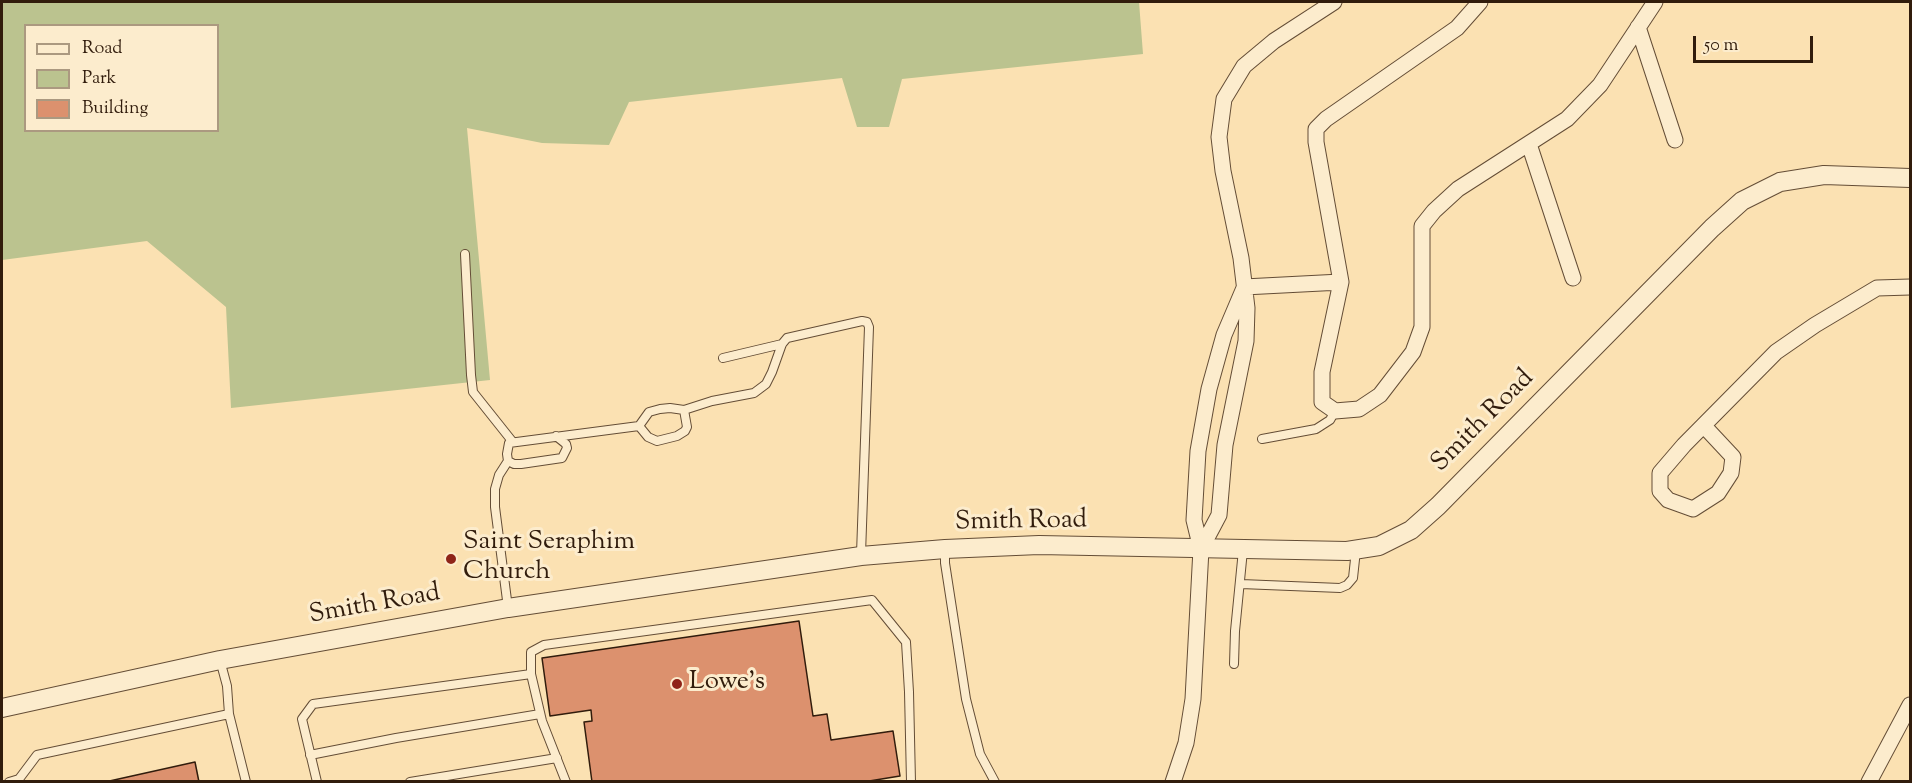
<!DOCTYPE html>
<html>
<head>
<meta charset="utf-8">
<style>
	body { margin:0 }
	#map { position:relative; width:1912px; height:783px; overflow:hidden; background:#fbe1b2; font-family:"Sorts Mill Goudy",serif }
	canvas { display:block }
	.frame { position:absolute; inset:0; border:3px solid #311c0c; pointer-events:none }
	.legend { position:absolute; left:24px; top:24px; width:195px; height:108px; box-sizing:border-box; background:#fceccd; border:2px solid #ab9980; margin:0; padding:8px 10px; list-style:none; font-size:18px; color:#311c0c }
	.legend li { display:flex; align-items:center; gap:12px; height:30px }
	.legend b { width:30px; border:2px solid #ab9980 }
	.scale { position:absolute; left:1693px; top:36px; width:120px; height:27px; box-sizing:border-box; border:3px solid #311c0c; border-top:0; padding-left:8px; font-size:18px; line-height:21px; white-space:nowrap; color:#311c0c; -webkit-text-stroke:4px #fceccd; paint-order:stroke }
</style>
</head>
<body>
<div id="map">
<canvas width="1912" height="783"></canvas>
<div class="frame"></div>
<ul class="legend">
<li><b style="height:8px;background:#fceccd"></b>Road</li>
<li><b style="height:16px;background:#bbc38f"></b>Park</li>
<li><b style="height:16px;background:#dc916e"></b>Building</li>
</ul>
<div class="scale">50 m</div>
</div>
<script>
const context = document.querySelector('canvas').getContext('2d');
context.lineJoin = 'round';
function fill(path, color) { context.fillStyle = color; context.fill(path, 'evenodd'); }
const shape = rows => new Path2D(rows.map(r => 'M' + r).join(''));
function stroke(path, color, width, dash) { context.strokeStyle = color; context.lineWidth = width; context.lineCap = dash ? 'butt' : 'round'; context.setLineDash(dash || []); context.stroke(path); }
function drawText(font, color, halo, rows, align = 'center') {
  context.font = font + ' "Sorts Mill Goudy",serif'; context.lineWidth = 6; context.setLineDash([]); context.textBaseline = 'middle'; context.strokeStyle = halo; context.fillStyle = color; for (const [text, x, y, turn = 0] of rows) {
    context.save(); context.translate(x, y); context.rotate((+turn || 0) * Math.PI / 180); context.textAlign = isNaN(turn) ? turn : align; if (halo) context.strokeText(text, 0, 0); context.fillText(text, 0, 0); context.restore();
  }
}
const green = shape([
	[2,2,1139,2,1143,54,902,79,889,127,857,127,842,78,629,102,609,145,542,143,467,128,490,380,231,408,226,307,147,241,2,260],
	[26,26,218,26,218,130,26,130]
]);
const building = shape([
	[799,621,813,716,827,714,831,740,893,731,900,776,863,782,592,782,584,722,592,721,591,710,550,716,542,658,799,621],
	[195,762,199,782,105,782,195,762]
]);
const service = shape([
	[465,254,471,375,473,392,512,441],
	[723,358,782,344],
	[639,426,648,437,657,441,677,436,685,431,687,427,684,410],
	[1262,439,1316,429,1330,420,1335,411],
	[508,461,514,464,521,464,562,458,567,448,566,444,556,436],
	[945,549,945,563,966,699,980,754,995,782],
	[1241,584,1340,588,1347,585,1353,578,1356,550],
	[508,608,495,507,495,489,499,475,508,461,507,454,509,443,639,426,649,412,660,409,670,408,684,410,712,401,754,393,766,384,772,372,782,344,787,338,862,321,867,322,869,327,861,554],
	[220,660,227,686,229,714],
	[1234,664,1235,631,1243,550],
	[531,674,531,652,544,645,872,600,906,642,909,692,911,782],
	[310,755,396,738,540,714],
	[9,782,19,779,37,755,229,714,246,782],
	[317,782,302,719,313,704,531,674,542,721,566,782],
	[410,782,557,758]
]);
const minor = shape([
	[1480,2,1457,28,1326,119,1316,129,1316,142,1341,282,1322,372,1322,402,1335,411,1359,409,1380,395,1413,352,1422,327,1422,226,1434,211,1458,189,1567,119,1600,85,1655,2],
	[1638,27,1675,140],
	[1529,144,1573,278],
	[1244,287,1341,282],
	[1704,426,1733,457,1731,473,1718,493,1693,509,1668,500,1660,491,1660,473,1684,445,1776,352,1815,325,1877,288,1910,287],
	[1201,549,1219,515,1225,445,1246,341,1247,308,1241,258,1223,171,1219,137,1224,99,1244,66,1274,41,1334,2],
	[1173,782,1186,743,1193,699,1201,549,1194,520,1198,451,1209,389,1224,335,1244,288],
	[1869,782,1910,705]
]);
const tertiary = shape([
	[2,708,220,660,508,608,861,556,945,549,1039,545,1347,551,1379,546,1411,530,1438,506,1712,228,1742,201,1780,182,1824,175,1910,178]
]);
const markers = [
	[451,559,6,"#8f2418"],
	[677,684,6,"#8f2418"]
];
const streetNames = [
	["Smith Road",1484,422,-45],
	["Smith Road",1021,523,-1],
	["Smith Road",375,606,-10]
];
const poiNames = [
	["Saint Seraphim",463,544],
	["Church",463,574],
	["Lowe's",689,684]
];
fill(green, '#bbc38f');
fill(building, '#dc916e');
stroke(building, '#311c0c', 1.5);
stroke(service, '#644d36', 10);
stroke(minor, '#644d36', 17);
stroke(tertiary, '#644d36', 20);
stroke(service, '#fceccd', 8);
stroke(minor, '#fceccd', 15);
stroke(tertiary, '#fceccd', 18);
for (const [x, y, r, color] of markers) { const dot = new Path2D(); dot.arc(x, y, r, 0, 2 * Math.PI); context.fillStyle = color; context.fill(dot); stroke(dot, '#fceccd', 2); }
drawText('26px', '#311c0c', '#fceccd', streetNames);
drawText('26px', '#311c0c', '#fceccd', poiNames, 'left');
</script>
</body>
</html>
